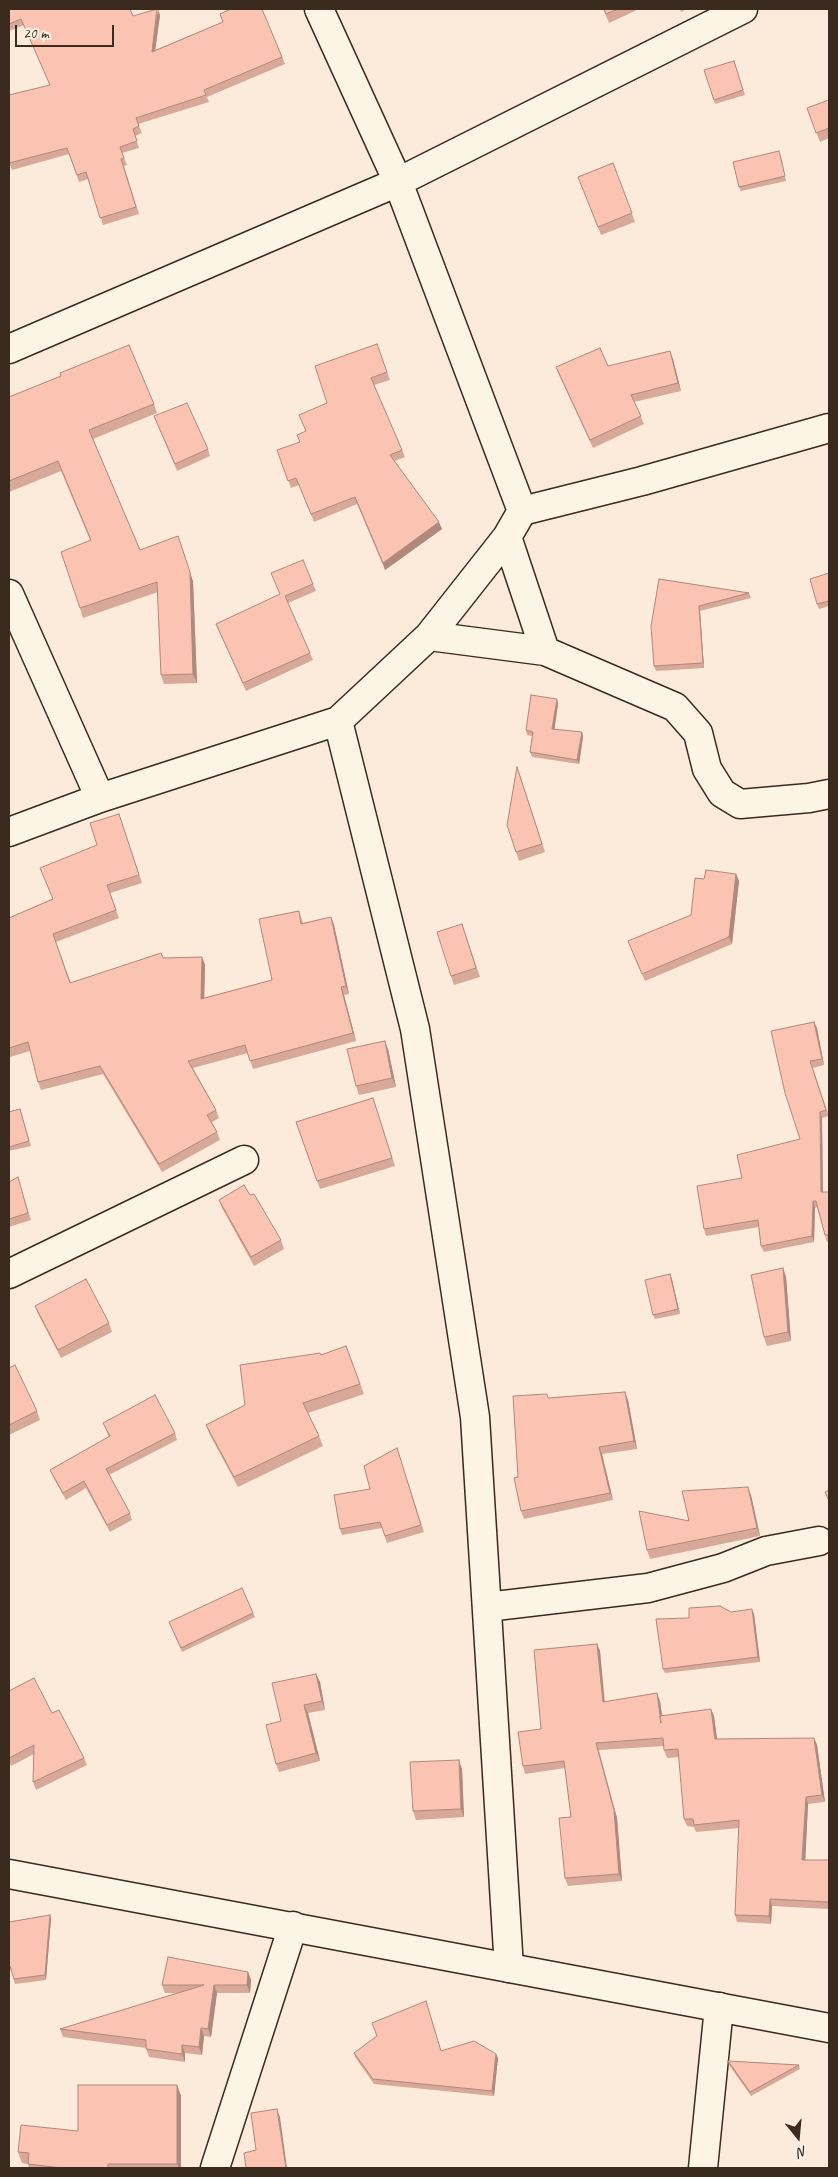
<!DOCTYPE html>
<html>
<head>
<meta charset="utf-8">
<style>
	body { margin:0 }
	#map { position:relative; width:838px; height:2177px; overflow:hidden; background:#fcebdb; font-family:Caveat,sans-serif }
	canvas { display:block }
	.frame { position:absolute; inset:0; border:10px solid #3b2a1e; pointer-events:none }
	.north { position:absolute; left:773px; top:2112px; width:50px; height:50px; -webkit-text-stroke:4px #fcf5e5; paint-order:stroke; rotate:163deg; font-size:14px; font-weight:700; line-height:20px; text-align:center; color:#3b2a1e }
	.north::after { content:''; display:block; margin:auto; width:18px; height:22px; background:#3b2a1e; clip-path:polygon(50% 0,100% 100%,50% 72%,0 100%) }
	.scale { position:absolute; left:15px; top:25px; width:99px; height:22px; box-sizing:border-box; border:2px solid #3b2a1e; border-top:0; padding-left:6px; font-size:15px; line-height:18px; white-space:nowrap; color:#3b2a1e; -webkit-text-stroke:4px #fcf5e5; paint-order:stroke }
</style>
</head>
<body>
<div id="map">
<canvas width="838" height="2177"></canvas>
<div class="frame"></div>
<div class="north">N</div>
<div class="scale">20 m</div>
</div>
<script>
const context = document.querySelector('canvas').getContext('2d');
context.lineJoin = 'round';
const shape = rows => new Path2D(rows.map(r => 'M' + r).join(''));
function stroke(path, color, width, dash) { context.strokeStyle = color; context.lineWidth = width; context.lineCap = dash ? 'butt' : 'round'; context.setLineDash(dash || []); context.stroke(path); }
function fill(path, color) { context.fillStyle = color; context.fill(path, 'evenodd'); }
const street = shape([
	[319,9,398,182,522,511],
	[9,349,398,182,743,9],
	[507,537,545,651],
	[9,594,100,798],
	[429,636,545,651,675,707,698,733,707,769,722,793,740,804,809,798,829,794],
	[338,721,415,1029,475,1417,509,1968],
	[9,832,100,798,338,721,429,636,507,537,522,511,642,481,829,428],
	[9,1274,244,1160],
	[487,1607,648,1588,723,1568,766,1551,819,1541],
	[215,2168,293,1926],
	[703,2168,719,2007]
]);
const secondary = shape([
	[9,1874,829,2028]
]);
const wall = shape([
	[9,9,133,16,160,15,155,50,223,22,220,14,282,57,285,64,207,97,209,102,138,124,142,133,135,136,139,148,122,153,127,165,124,166,139,214,103,225,88,179,79,182,69,154,12,170,9,162,50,85,24,25,9,31],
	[603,9,639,9,609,23],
	[680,9,687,9,681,12],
	[734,61,745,95,715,104,704,70],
	[829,100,829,138,820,142,807,108],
	[781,156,786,181,741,191,739,187],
	[613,163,635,222,601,235,578,177],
	[377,344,390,380,374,385,405,457,395,461,442,529,385,570,357,504,314,522,299,485,291,488,277,450,300,443,305,431,327,403],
	[673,359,681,391,634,402,644,424,593,448,559,375,556,367,608,366],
	[9,397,154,404,157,413,93,439,140,550,193,581,197,683,164,684,161,675,158,592,83,618,80,608,90,540,61,471,9,492],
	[154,416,208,449,210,456,177,471],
	[829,573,829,606,819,609,817,604],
	[659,579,749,593,751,598,700,611,704,668,656,671,654,666],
	[313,584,316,591,288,603,313,660,246,691,216,624],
	[557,699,558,704,554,729,582,732,583,737,579,764,532,757,530,752,532,736,527,735,526,730],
	[520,775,545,852,519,861,516,852],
	[119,814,142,883,110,893,119,918,56,942,71,983,163,958,202,957,205,965,204,998,272,980,299,911,303,923,331,917,334,925,349,994,344,995,356,1041,253,1069,248,1053,193,1068,216,1110,219,1118,212,1122,217,1132,220,1140,162,1172,103,1074,41,1090,38,1082,30,1051,10,1057,9,1055,9,918,52,899,97,845],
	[736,874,739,881,732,944,645,981,631,948,691,915,704,879],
	[462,924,480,977,454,985,451,976],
	[814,1022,817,1028,824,1065,813,1068,829,1116,822,1118,823,1192,829,1192,829,1241,827,1242,817,1207,815,1208,814,1242,764,1252,761,1246,759,1227,706,1236,704,1229,742,1178,800,1139],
	[388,1049,396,1087,359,1095,356,1086],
	[373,1098,395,1166,320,1189,296,1122],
	[20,1109,31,1146,9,1151,9,1112],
	[9,1182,20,1185,31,1220,9,1227],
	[250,1195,281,1240,284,1249,254,1266,222,1208,219,1200],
	[783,1268,786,1277,791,1341,767,1346,764,1337],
	[670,1274,680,1314,655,1319,653,1315],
	[35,1306,109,1323,112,1332,61,1358,38,1314],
	[346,1346,364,1394,308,1413,319,1436,323,1446,238,1487,210,1435,206,1425,245,1405,321,1355],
	[9,1368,37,1411,40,1420,9,1435],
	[625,1392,628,1400,637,1449,602,1454,613,1500,524,1519,521,1511,549,1398],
	[103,1423,175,1433,177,1440,109,1475,130,1513,132,1520,110,1532,86,1488,66,1500,53,1477,50,1470,109,1437],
	[397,1448,424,1532,387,1543,382,1528,342,1535,340,1529,370,1489],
	[751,1495,760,1536,650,1559,647,1550,689,1521],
	[731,1612,754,1614,760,1662,665,1673,663,1669,689,1618],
	[253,1613,255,1617,182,1652,171,1627],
	[597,1644,600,1651,605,1702,660,1701,662,1716,714,1716,717,1739,814,1738,817,1745,825,1802,808,1804,805,1860,829,1860,829,1909,772,1906,771,1924,737,1922,735,1915,739,1828,696,1832,694,1827,687,1826,684,1819,679,1757,667,1758,664,1750,664,1746,599,1750,617,1818,622,1881,568,1886,565,1878,571,1817,565,1768,525,1774,523,1766,541,1729],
	[316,1674,320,1682,325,1710,308,1713,320,1761,279,1772,276,1764,281,1721],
	[9,1691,52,1713,84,1758,87,1765,36,1790,33,1782,34,1754,11,1766,9,1761],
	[462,1769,464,1817,416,1820,413,1811],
	[50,1915,51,1919,46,1980,15,1984,11,1970,9,1970,9,1922],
	[248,1972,251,1980,250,1993,217,1993,211,2037,204,2036,202,2055,185,2053,185,2062,149,2057,146,2048,63,2037,60,2029,178,1993,165,1993,162,1985],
	[377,2036,441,2051,498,2058,494,2096,374,2084,355,2057,354,2053],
	[728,2061,799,2065,800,2069,751,2096,729,2065],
	[177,2085,181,2096,181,2168,29,2168,28,2164,22,2163,18,2152,78,2131]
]);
const shadedWall = shape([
	[158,9,160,15,154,59,152,52],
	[670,351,673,359,681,391,678,383],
	[439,522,442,529,385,570,383,563],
	[178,536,193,581,197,683,193,674],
	[699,606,700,611,704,668,703,663],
	[557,699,558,704,554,733,552,729],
	[582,732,583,737,579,764,577,760],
	[736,874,739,881,732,944,729,937],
	[331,917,334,925,349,994,346,986],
	[202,957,205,965,204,1007,201,999],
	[341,987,344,995,356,1041,353,1033],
	[814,1022,817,1028,824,1065,822,1059],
	[385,1041,388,1049,396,1087,392,1078],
	[820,1112,822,1118,823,1199,821,1192],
	[813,1201,815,1208,814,1242,812,1236],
	[783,1268,786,1277,791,1341,788,1332],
	[670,1274,672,1279,680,1314,678,1309],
	[625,1392,628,1400,637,1449,634,1441],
	[599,1447,602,1454,613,1500,610,1493],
	[748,1487,751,1495,760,1536,757,1528],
	[752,1609,754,1614,760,1662,758,1657],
	[597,1644,600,1651,605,1710,603,1702],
	[316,1674,320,1682,325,1710,322,1701],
	[657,1693,660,1701,664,1730,661,1723],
	[304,1705,308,1713,320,1761,316,1753],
	[711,1709,714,1716,718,1747,715,1739],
	[814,1738,817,1745,825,1802,822,1795],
	[596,1743,617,1818,622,1881,619,1874],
	[459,1760,462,1769,464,1817,461,1809],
	[806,1797,808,1804,805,1867,802,1860],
	[770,1899,772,1906,771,1924,769,1916],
	[50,1915,51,1919,46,1980,45,1975],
	[248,1972,251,1980,250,1993,247,1985],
	[214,1985,217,1993,211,2037,208,2029],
	[201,2028,204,2036,202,2055,199,2047],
	[182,2045,185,2053,185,2062,182,2054],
	[496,2054,498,2058,494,2096,492,2091],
	[177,2085,181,2096,181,2168,179,2168,177,2164],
	[277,2109,280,2117,287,2168,286,2168]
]);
const building = shape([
	[9,9,130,9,133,16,157,9,152,52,223,22,220,14,231,9,262,9,282,57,204,90,206,95,136,118,139,126,133,129,137,141,120,147,124,158,121,159,136,207,100,218,86,172,77,175,67,148,9,163,9,95,50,85,21,19,9,24,9,9],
	[604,9,618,9,606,14,604,9],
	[734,61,743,90,714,100,704,70,734,61],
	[829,100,829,128,816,133,807,108,829,100],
	[779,151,785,176,739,187,733,162,779,151],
	[613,163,632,213,598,227,578,177,613,163],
	[377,344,387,372,371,378,402,450,390,455,439,522,383,563,355,497,311,514,296,478,288,481,277,450,300,442,297,435,306,431,299,415,327,403,315,366,377,344],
	[129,345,154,404,89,430,140,550,178,536,190,572,193,674,161,675,157,582,80,608,61,552,91,540,58,461,9,481,9,397,61,376,60,373,129,345],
	[600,348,608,366,670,351,678,383,631,395,641,416,590,440,556,367,600,348],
	[187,403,208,449,175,464,154,416,187,403],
	[303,560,313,584,285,596,310,653,243,683,216,624,280,594,271,573,303,560],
	[829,573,829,601,817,604,810,579,829,573],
	[659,579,749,593,699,606,703,663,654,666,651,626,659,579],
	[531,695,557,699,552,729,582,732,577,760,530,752,533,732,526,730,531,695],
	[517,767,542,844,516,852,507,825,517,767],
	[119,814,139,875,107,885,116,910,53,934,70,983,161,953,163,958,202,957,201,999,272,980,259,919,299,911,301,924,331,917,346,986,341,987,353,1033,250,1061,245,1045,188,1061,216,1110,207,1115,217,1132,159,1164,100,1066,38,1082,28,1042,9,1048,9,918,53,899,40,868,97,845,90,823,119,814],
	[706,870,736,874,729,937,642,974,628,941,691,915,695,878,704,879,706,870],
	[462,924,476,968,451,976,437,932,462,924],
	[814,1022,822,1059,810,1061,826,1110,820,1112,821,1192,829,1192,829,1235,825,1235,816,1201,813,1201,812,1236,761,1246,758,1220,704,1229,697,1186,742,1178,737,1155,800,1139,785,1093,771,1031,814,1022],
	[385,1041,392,1078,356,1086,347,1049,385,1041],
	[373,1098,392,1158,317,1181,296,1122,373,1098],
	[20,1109,29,1141,9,1147,9,1112,20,1109],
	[18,1177,28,1213,9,1219,9,1182,18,1177],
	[244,1185,250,1195,254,1194,281,1240,251,1257,219,1200,244,1185],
	[783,1268,788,1332,764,1337,751,1275,783,1268],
	[670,1274,678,1309,653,1315,645,1280,670,1274],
	[86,1279,109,1323,58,1350,35,1306,86,1279],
	[346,1346,360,1384,303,1403,319,1436,234,1477,206,1425,245,1405,240,1365,320,1353,321,1355,346,1346],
	[15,1365,37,1411,9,1425,9,1368,15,1365],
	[625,1392,634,1441,599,1447,610,1493,521,1511,514,1478,518,1477,513,1396,547,1394,548,1398,625,1392],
	[155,1395,175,1433,106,1469,130,1513,107,1525,84,1481,63,1493,50,1470,110,1436,103,1423,155,1395],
	[397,1448,421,1525,385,1536,380,1522,340,1529,334,1495,370,1489,364,1466,397,1448],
	[748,1487,757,1528,647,1550,639,1511,689,1521,682,1491,748,1487],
	[829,1490,829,1501,825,1492,829,1490],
	[242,1588,253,1613,181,1648,169,1622,242,1588],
	[720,1606,731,1612,752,1609,758,1657,663,1669,656,1619,689,1618,689,1608,720,1606],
	[597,1644,603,1702,657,1693,661,1723,660,1716,711,1709,715,1739,814,1738,822,1795,806,1797,802,1860,829,1860,829,1902,770,1899,769,1916,735,1915,739,1820,694,1825,693,1819,684,1819,678,1749,664,1750,663,1738,596,1743,614,1810,619,1874,565,1878,559,1818,571,1817,564,1761,523,1766,518,1732,541,1729,534,1650,597,1644],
	[316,1674,322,1701,304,1705,316,1753,276,1764,266,1725,281,1721,272,1683,316,1674],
	[34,1678,52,1713,59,1710,84,1758,33,1782,34,1745,9,1758,9,1691,34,1678],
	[459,1760,461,1809,413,1811,410,1762,459,1760],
	[50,1915,45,1975,14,1979,10,1966,9,1966,9,1922,50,1915],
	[168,1957,248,1972,247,1985,214,1985,208,2029,201,2028,199,2047,182,2045,182,2054,146,2049,146,2040,60,2029,204,1985,162,1985,168,1957],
	[426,2001,441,2051,474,2041,496,2054,492,2091,373,2079,354,2053,377,2036,372,2023,426,2001],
	[728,2061,799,2065,750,2092,728,2061],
	[78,2085,177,2085,177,2164,108,2164,108,2168,62,2168,28,2164,29,2153,18,2152,21,2125,78,2131,78,2085],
	[277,2109,286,2168,246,2168,244,2153,256,2150,251,2113,277,2109]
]);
stroke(street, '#3b2a1e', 31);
stroke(secondary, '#3b2a1e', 31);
stroke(street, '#fcf5e5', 28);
stroke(secondary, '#fcf5e5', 28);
fill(wall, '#d8a898');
fill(shadedWall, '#b0887c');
fill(building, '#fbc3b1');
stroke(building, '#b0887c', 1);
</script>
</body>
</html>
